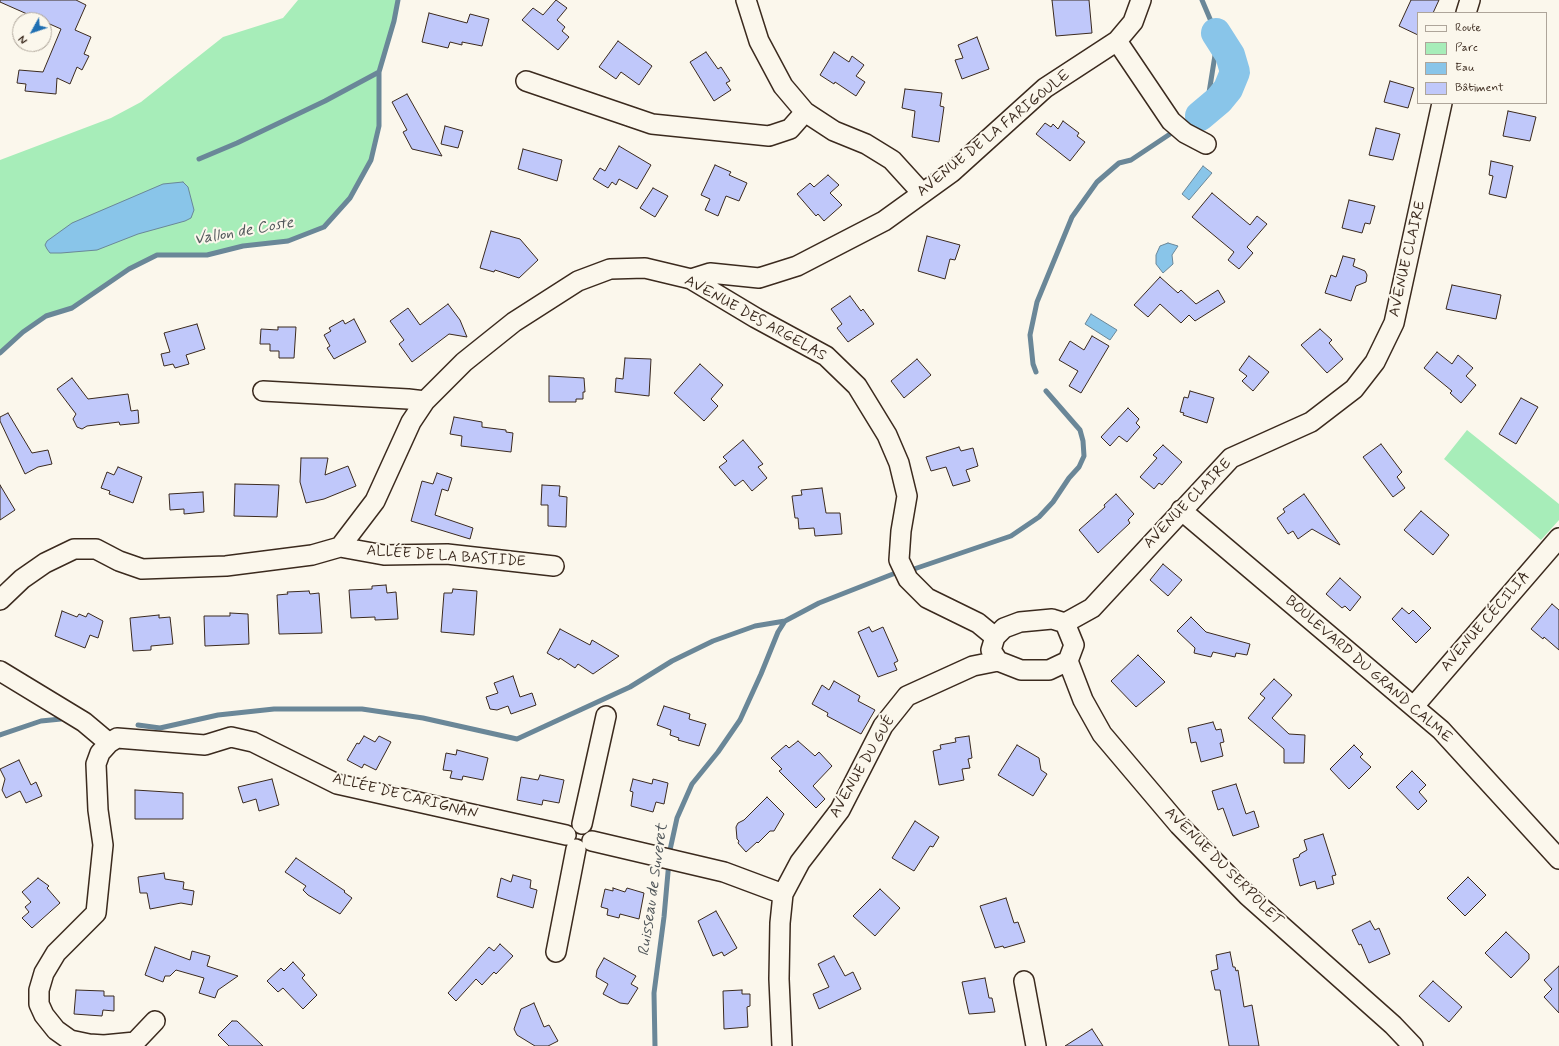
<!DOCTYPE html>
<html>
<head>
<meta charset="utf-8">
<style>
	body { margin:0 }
	#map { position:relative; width:1559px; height:1046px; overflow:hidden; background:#fbf7ec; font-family:Mynerve,sans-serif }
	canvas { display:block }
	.legend { position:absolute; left:1417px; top:12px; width:130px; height:92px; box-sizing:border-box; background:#fbf7ec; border:1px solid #aea59a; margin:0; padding:5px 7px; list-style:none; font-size:12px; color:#3b2a1e }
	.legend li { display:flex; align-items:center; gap:8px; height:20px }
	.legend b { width:20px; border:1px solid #aea59a }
	.north { position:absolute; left:12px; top:12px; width:40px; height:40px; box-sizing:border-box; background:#fbf7ec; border:1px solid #aea59a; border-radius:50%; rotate:230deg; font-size:11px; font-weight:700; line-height:16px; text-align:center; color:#3b2a1e }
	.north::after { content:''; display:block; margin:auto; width:14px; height:18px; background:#1f6fb2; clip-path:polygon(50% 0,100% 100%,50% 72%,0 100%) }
</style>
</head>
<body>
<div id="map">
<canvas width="1559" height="1046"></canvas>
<ul class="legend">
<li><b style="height:5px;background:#fbf7ec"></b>Route</li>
<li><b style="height:11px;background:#a7edb9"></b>Parc</li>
<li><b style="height:11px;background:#89c5e9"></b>Eau</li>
<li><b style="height:11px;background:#c0c8fa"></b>Bâtiment</li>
</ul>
<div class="north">N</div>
</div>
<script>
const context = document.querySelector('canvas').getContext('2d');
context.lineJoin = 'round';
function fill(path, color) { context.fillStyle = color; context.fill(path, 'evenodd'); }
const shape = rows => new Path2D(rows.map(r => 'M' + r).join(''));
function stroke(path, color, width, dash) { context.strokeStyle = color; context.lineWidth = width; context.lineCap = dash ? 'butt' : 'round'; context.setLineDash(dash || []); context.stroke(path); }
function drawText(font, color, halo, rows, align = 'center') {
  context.font = font + ' Mynerve,sans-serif'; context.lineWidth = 4; context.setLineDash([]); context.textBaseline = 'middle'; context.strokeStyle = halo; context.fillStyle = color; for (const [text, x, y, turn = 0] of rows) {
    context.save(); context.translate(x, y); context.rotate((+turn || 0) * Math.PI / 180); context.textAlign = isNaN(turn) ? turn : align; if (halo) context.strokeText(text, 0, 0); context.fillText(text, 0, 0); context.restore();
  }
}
const green = shape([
	[298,0,398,0,394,21,379,72,379,126,371,160,350,198,335,216,324,227,288,241,243,246,207,255,157,255,129,269,72,308,46,316,23,332,0,353,0,160,111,118,141,102,223,37,283,18],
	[1467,430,1559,504,1559,520,1541,540,1444,459]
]);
const water = shape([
	[1203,166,1212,173,1189,200,1182,194,1203,166],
	[183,182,188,187,194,210,191,218,185,221,138,234,97,250,61,253,50,253,47,249,45,245,47,241,72,223,163,184,183,182],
	[1168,243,1178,246,1172,255,1173,264,1163,273,1156,264,1156,255,1160,246,1168,243],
	[1091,314,1117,330,1110,340,1085,324,1091,314]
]);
const stream = shape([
	[1185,125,1200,116,1208,99,1216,49,1216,33,1202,0],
	[199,159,237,143,325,101,379,72],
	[0,353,23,332,46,316,72,308,129,269,157,255,207,255,243,246,288,241,324,227,350,198,371,160,379,126,379,72,394,21,398,0],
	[1036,372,1033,364,1030,335,1037,302,1072,217,1097,182,1119,163,1131,160,1170,134],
	[914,569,1011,536,1039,517,1053,502,1069,478,1079,467,1084,456,1083,441,1080,430,1046,391],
	[138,725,160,728,218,715,274,709,362,709,423,718,517,739,630,687,672,661,713,641,755,626,785,621],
	[0,735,41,721,61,719],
	[655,1046,654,993,664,917,670,850,677,818,692,784,718,752,740,720,761,674,778,632,785,621,819,603,893,574]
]);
const river = shape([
	[1200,116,1219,100,1228,89,1235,72,1230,55,1216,33]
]);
const building = shape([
	[0,0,76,0,86,5,75,30,91,37,84,54,89,56,82,70,77,67,70,84,57,78,56,94,25,91,26,84,17,83,19,70,43,72,61,29,0,2,0,0],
	[556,0,567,8,557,20,565,27,562,31,569,37,558,50,522,20,533,8,543,15,556,0],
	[1052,0,1089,0,1092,33,1056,36,1052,0],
	[1411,0,1439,0,1433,13,1418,13,1418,35,1399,26,1411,0],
	[429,13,467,23,470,14,489,19,482,46,462,42,462,45,450,42,448,48,422,42,429,13],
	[977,37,989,69,962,79,955,60,963,58,958,45,977,37],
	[618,41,652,66,639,85,621,72,616,79,599,67,618,41],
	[706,52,718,69,721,67,730,81,726,83,731,90,714,101,690,62,706,52],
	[834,52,849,62,852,56,864,65,856,76,865,82,856,96,835,82,834,84,820,75,834,52],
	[1390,81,1414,88,1408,108,1384,102,1390,81],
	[905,89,942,93,940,106,944,107,939,142,912,137,915,111,902,108,905,89],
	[407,94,442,156,412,149,403,132,407,130,392,102,407,94],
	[1508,111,1536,117,1530,141,1503,136,1508,111],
	[1063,121,1079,133,1077,136,1085,142,1070,161,1036,134,1045,123,1051,127,1053,124,1058,129,1063,121],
	[445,126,463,131,458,148,441,144,445,126],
	[1376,128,1400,134,1393,160,1369,155,1376,128],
	[619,146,651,165,637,189,619,179,616,185,612,182,608,188,593,179,600,168,605,171,619,146],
	[523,149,562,160,557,181,518,169,523,149],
	[1491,161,1513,166,1506,198,1489,194,1493,176,1489,175,1491,161],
	[715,165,731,172,729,175,747,183,739,201,726,196,718,216,705,210,710,199,701,195,715,165],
	[828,175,839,185,830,193,842,205,824,221,818,214,816,216,797,194,810,183,814,187,828,175],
	[653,188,668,196,655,217,640,208,653,188],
	[1212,193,1250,225,1257,216,1267,224,1247,247,1253,253,1239,269,1228,260,1234,252,1192,217,1212,193],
	[1349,200,1375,206,1370,224,1365,223,1362,233,1342,228,1349,200],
	[491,231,520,239,538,260,519,278,495,270,494,272,480,268,491,231],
	[927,236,960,245,955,260,950,259,945,279,918,271,927,236],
	[1343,256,1355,259,1353,266,1365,271,1367,275,1366,282,1356,286,1351,301,1325,293,1331,275,1336,277,1343,256],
	[1160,277,1178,293,1181,290,1196,304,1218,290,1225,302,1195,321,1189,315,1181,323,1160,304,1148,317,1134,305,1160,277],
	[1452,285,1501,295,1496,319,1446,309,1452,285],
	[850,296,861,311,863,309,874,324,848,342,837,328,842,324,831,309,850,296],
	[448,304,460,320,467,337,449,334,412,362,399,344,404,340,390,321,408,308,420,325,448,304],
	[354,319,366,342,334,359,327,348,330,346,324,335,331,331,329,328,343,320,345,324,354,319],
	[197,324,205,349,186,355,189,364,175,368,173,364,164,366,161,354,170,352,164,333,197,324],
	[278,327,296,327,294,358,279,358,279,351,270,351,270,344,260,344,261,329,278,330,278,327],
	[1320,329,1332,340,1329,343,1343,359,1327,373,1301,345,1320,329],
	[1092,336,1109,346,1081,393,1069,386,1078,371,1059,360,1070,341,1084,350,1092,336],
	[1437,352,1452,364,1458,355,1473,368,1466,376,1476,385,1461,403,1450,393,1452,391,1424,368,1437,352],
	[1249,356,1269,372,1253,391,1242,381,1247,376,1239,370,1249,356],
	[625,358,651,359,649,396,615,392,616,378,623,379,625,358],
	[917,359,931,375,904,398,891,381,917,359],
	[700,364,723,385,711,399,718,406,704,421,674,393,700,364],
	[549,376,584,378,585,392,583,392,583,399,576,399,576,402,549,402,549,376],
	[72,378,88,399,128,394,131,411,138,410,139,423,120,425,119,422,87,426,82,429,77,427,73,419,76,414,57,389,72,378],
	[1190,391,1214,398,1207,423,1183,415,1184,413,1180,412,1184,397,1188,398,1190,391],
	[1521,398,1538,407,1516,444,1499,434,1521,398],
	[1128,408,1139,419,1136,423,1140,427,1127,442,1119,436,1110,446,1101,437,1128,408],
	[8,413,32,453,48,450,52,464,38,467,25,474,0,421,0,417,8,413],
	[454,417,482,422,482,427,506,430,506,432,513,433,511,452,461,446,462,436,450,434,454,417],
	[743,440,763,464,758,467,767,478,752,491,743,480,735,486,719,467,727,461,723,457,743,440],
	[1381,444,1402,472,1397,477,1405,488,1393,497,1363,457,1381,444],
	[1163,445,1182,462,1162,485,1159,483,1154,489,1140,477,1157,458,1153,455,1163,445],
	[959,447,961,451,973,448,978,466,966,470,970,481,953,486,946,467,931,471,926,457,959,447],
	[301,458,328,458,325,475,348,466,356,486,324,499,306,503,300,482,301,458],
	[118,467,142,477,133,503,109,494,110,491,101,488,107,472,114,475,118,467],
	[437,473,452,478,448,491,442,489,435,515,473,528,470,539,411,521,422,481,433,484,437,473],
	[235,484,279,485,277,517,234,516,235,484],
	[0,485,15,510,0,520,0,485],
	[542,485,560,486,559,496,567,497,566,527,548,526,548,505,541,505,542,485],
	[822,488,826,513,840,513,842,534,815,536,814,528,799,529,798,518,795,518,792,496,802,495,801,490,822,488],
	[203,492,204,512,184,514,184,509,170,510,169,494,203,492],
	[1116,494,1134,514,1128,520,1130,523,1098,553,1079,530,1105,507,1104,505,1116,494],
	[1304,494,1340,545,1312,529,1298,539,1293,531,1288,534,1277,518,1285,512,1283,509,1304,494],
	[1421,511,1449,535,1433,555,1404,530,1421,511],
	[1163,564,1182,580,1168,596,1150,580,1163,564],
	[1340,578,1361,597,1350,611,1345,606,1342,608,1326,594,1340,578],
	[386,585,387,593,396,592,398,619,375,620,375,617,351,618,349,590,372,589,372,586,386,585],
	[453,589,477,591,474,635,441,632,444,593,452,593,453,589],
	[309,591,310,594,319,593,322,633,279,634,277,595,288,594,287,592,309,591],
	[1552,604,1559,610,1559,650,1544,637,1543,639,1531,629,1552,604],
	[1402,608,1409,614,1413,610,1431,628,1416,643,1392,619,1402,608],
	[62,611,77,617,79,614,86,617,88,613,103,621,98,638,90,635,85,648,55,636,62,611],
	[230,613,248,614,249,644,205,646,204,616,230,616,230,613],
	[159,615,159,618,170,617,173,644,151,646,151,650,133,651,130,618,159,615],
	[1191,617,1206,632,1250,644,1247,655,1236,653,1235,657,1213,652,1211,657,1194,653,1195,648,1177,631,1191,617],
	[869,627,872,632,883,627,898,661,894,663,897,670,878,677,858,632,869,627],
	[560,629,590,645,592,640,619,656,593,674,578,664,575,668,560,658,559,660,547,653,560,629],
	[1138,655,1165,682,1136,707,1111,681,1138,655],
	[513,676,520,697,532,693,536,705,511,714,508,706,497,710,490,709,486,697,498,693,494,683,513,676],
	[1274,679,1292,695,1272,718,1289,734,1305,735,1304,763,1284,763,1284,749,1248,718,1265,698,1260,694,1274,679],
	[834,681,860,696,858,701,875,710,861,734,827,716,828,713,812,704,822,685,829,690,834,681],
	[664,706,690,714,689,719,706,724,699,746,678,740,679,738,670,735,671,730,657,725,664,706],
	[1213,722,1216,730,1221,729,1224,742,1220,743,1223,756,1201,762,1196,742,1191,743,1188,728,1213,722],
	[364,736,375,742,379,736,391,742,376,770,364,764,362,768,347,760,357,743,359,744,364,736],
	[969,736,972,758,968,759,970,768,962,769,964,780,939,785,933,751,941,749,940,745,956,742,955,738,969,736],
	[798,741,815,756,819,752,832,766,813,786,825,799,816,808,779,771,782,769,771,758,786,745,789,748,798,741],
	[1017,745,1039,758,1041,770,1047,774,1033,796,998,775,1017,745],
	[1354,745,1363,754,1360,757,1371,767,1349,789,1330,769,1354,745],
	[457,750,488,758,483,780,463,776,462,780,450,778,452,771,443,770,446,753,456,755,457,750],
	[19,760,31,785,36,782,42,796,26,803,20,791,6,798,2,790,5,779,0,769,19,760],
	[1412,771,1426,785,1419,792,1427,801,1418,810,1396,787,1412,771],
	[540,775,564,780,559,803,543,800,542,805,517,800,521,777,538,780,540,775],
	[272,779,279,805,259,811,256,799,243,803,238,787,272,779],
	[633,779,652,784,653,779,668,783,664,804,656,802,653,812,631,806,633,792,630,791,633,779],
	[1236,784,1246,814,1254,811,1259,827,1233,836,1223,808,1218,810,1212,791,1236,784],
	[135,790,183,793,183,819,135,819,135,790],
	[767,797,784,814,774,831,770,831,758,843,757,842,746,852,738,843,739,841,737,839,736,827,738,823,744,820,767,797],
	[915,821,939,837,933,847,930,846,914,871,892,858,915,821],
	[1323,834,1336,875,1332,876,1334,884,1317,889,1315,881,1300,886,1293,859,1299,857,1300,854,1307,850,1304,840,1323,834],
	[296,858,345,891,344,892,352,898,340,914,308,895,303,890,306,886,285,872,296,858],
	[164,873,165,879,184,882,183,889,194,891,192,905,181,903,150,909,147,893,140,893,138,877,164,873],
	[513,875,531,880,530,888,537,890,533,908,497,897,501,878,511,882,513,875],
	[1468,877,1486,895,1465,916,1447,898,1468,877],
	[38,878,49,886,47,888,60,903,32,928,22,918,29,912,25,907,31,902,22,892,38,878],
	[613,888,625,892,627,888,644,893,639,919,620,914,619,918,607,915,608,909,601,907,605,889,613,891,613,888],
	[880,889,900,908,875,936,853,916,880,889],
	[1006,898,1014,923,1018,922,1025,942,1004,948,1003,946,995,948,980,906,1006,898],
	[716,911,737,948,724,956,722,952,713,956,698,921,716,911],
	[1370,921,1375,930,1379,928,1390,954,1369,963,1361,944,1359,945,1352,930,1370,921],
	[1506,932,1529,954,1529,959,1511,978,1485,953,1506,932],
	[500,944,513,956,496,974,494,972,482,985,476,979,456,1001,448,993,489,947,494,951,500,944],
	[155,947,190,960,192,951,210,956,207,966,238,976,218,990,215,998,199,993,204,978,176,970,170,976,165,976,163,982,145,975,155,947],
	[1230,952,1233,967,1235,967,1236,971,1238,970,1244,1007,1252,1005,1259,1046,1229,1046,1220,990,1215,990,1211,971,1218,969,1216,955,1230,952],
	[834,956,845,976,853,972,861,989,819,1009,813,994,829,987,818,964,834,956],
	[604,958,636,976,631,984,638,988,628,1004,620,1003,603,994,608,984,596,977,597,970,604,958],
	[293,962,305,975,302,978,317,995,303,1009,283,988,278,992,267,981,281,968,284,971,293,962],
	[1559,966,1559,1013,1544,997,1552,989,1544,980,1559,966],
	[985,978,989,998,992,998,995,1012,969,1014,962,982,985,978],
	[1433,981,1462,1007,1449,1022,1419,996,1433,981],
	[76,990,104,991,104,996,114,996,114,1011,103,1010,102,1016,74,1014,76,990],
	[742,990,742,994,750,994,750,1006,747,1007,748,1027,724,1029,723,991,742,990],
	[534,1003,544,1027,549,1025,558,1041,548,1046,535,1046,517,1035,514,1029,521,1009,534,1003],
	[232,1021,237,1021,263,1046,229,1046,218,1035,232,1021],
	[1092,1029,1103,1046,1065,1046,1092,1029]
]);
const street = shape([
	[746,0,759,41,783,86,805,112,834,131,866,144,892,160,922,193],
	[1466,13,1470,0],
	[1117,41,1171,121,1185,133,1206,144],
	[526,81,652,124,769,136,790,129,805,112],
	[691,279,710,273,759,278,797,266,884,221,952,172,1045,88,1117,41,1133,22,1141,0],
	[263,391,408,399,425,401],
	[1181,510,1441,730,1559,859],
	[340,547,375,501,411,422,425,401,464,362,514,322,578,281,610,269,645,268,691,279,756,318,826,356,857,386,887,435,899,463,907,496,901,531,899,560,908,579,927,598,978,623,995,637],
	[0,600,22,579,45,563,74,549,96,549,119,561,142,569,226,566,312,555,340,547,384,555,447,554,554,566],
	[1052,619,1065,623,1074,645,1068,661,1049,670,1021,670,998,661,991,650,995,637,1004,628,1020,622,1052,619],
	[1065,623,1092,608,1231,458,1311,422,1354,389,1375,362,1394,323,1442,103],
	[1068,661,1083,700,1102,734,1179,825,1248,896,1393,1025,1413,1046],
	[0,671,84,722,109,743],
	[1414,706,1559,538],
	[582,824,606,716],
	[592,841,724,872,783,894],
	[556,952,576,849],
	[1024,981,1036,1046],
	[155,1021,135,1042,104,1045,89,1044,70,1040,56,1030,44,1015,39,1004,39,990,44,973,56,953,96,913,103,845,98,810,96,764,100,753,109,743,117,738,205,745,231,737,253,742,337,784,566,835],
	[782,1046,779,979,780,923,783,894,800,862,840,810,883,726,907,696,973,666,998,661]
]);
const streetNames = [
	["AVENUE DE LA FARIGOULE",994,134,-39],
	["AVENUE CLAIRE",1408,259,-77],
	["AVENUE DES ARGELAS",755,319,29],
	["AVENUE CLAIRE",1188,504,-46],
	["ALLÉE DE LA BASTIDE",446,557,4],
	["AVENUE CÉCILIA",1486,622,-49],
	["BOULEVARD DU GRAND CALME",1368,670,41],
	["AVENUE DU GUÉ",863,767,-60],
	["ALLÉE DE CARIGNAN",405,797,14],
	["AVENUE DU SERPOLET",1223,867,45]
];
const waterNames = [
	["Vallon de Coste",244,232,-10],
	["Ruisseau de Suveret",654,890,-82]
];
fill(green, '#a7edb9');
fill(water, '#89c5e9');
stroke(water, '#6a8798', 1);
stroke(stream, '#6a8798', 5);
stroke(river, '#89c5e9', 30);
fill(building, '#c0c8fa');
stroke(building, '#3b2a1e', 1);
stroke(street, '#3b2a1e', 22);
stroke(street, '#fbf7ec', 19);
drawText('15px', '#3b2a1e', '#fbf7ec', streetNames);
drawText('italic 16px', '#52585b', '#fbf7ec', waterNames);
</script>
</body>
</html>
